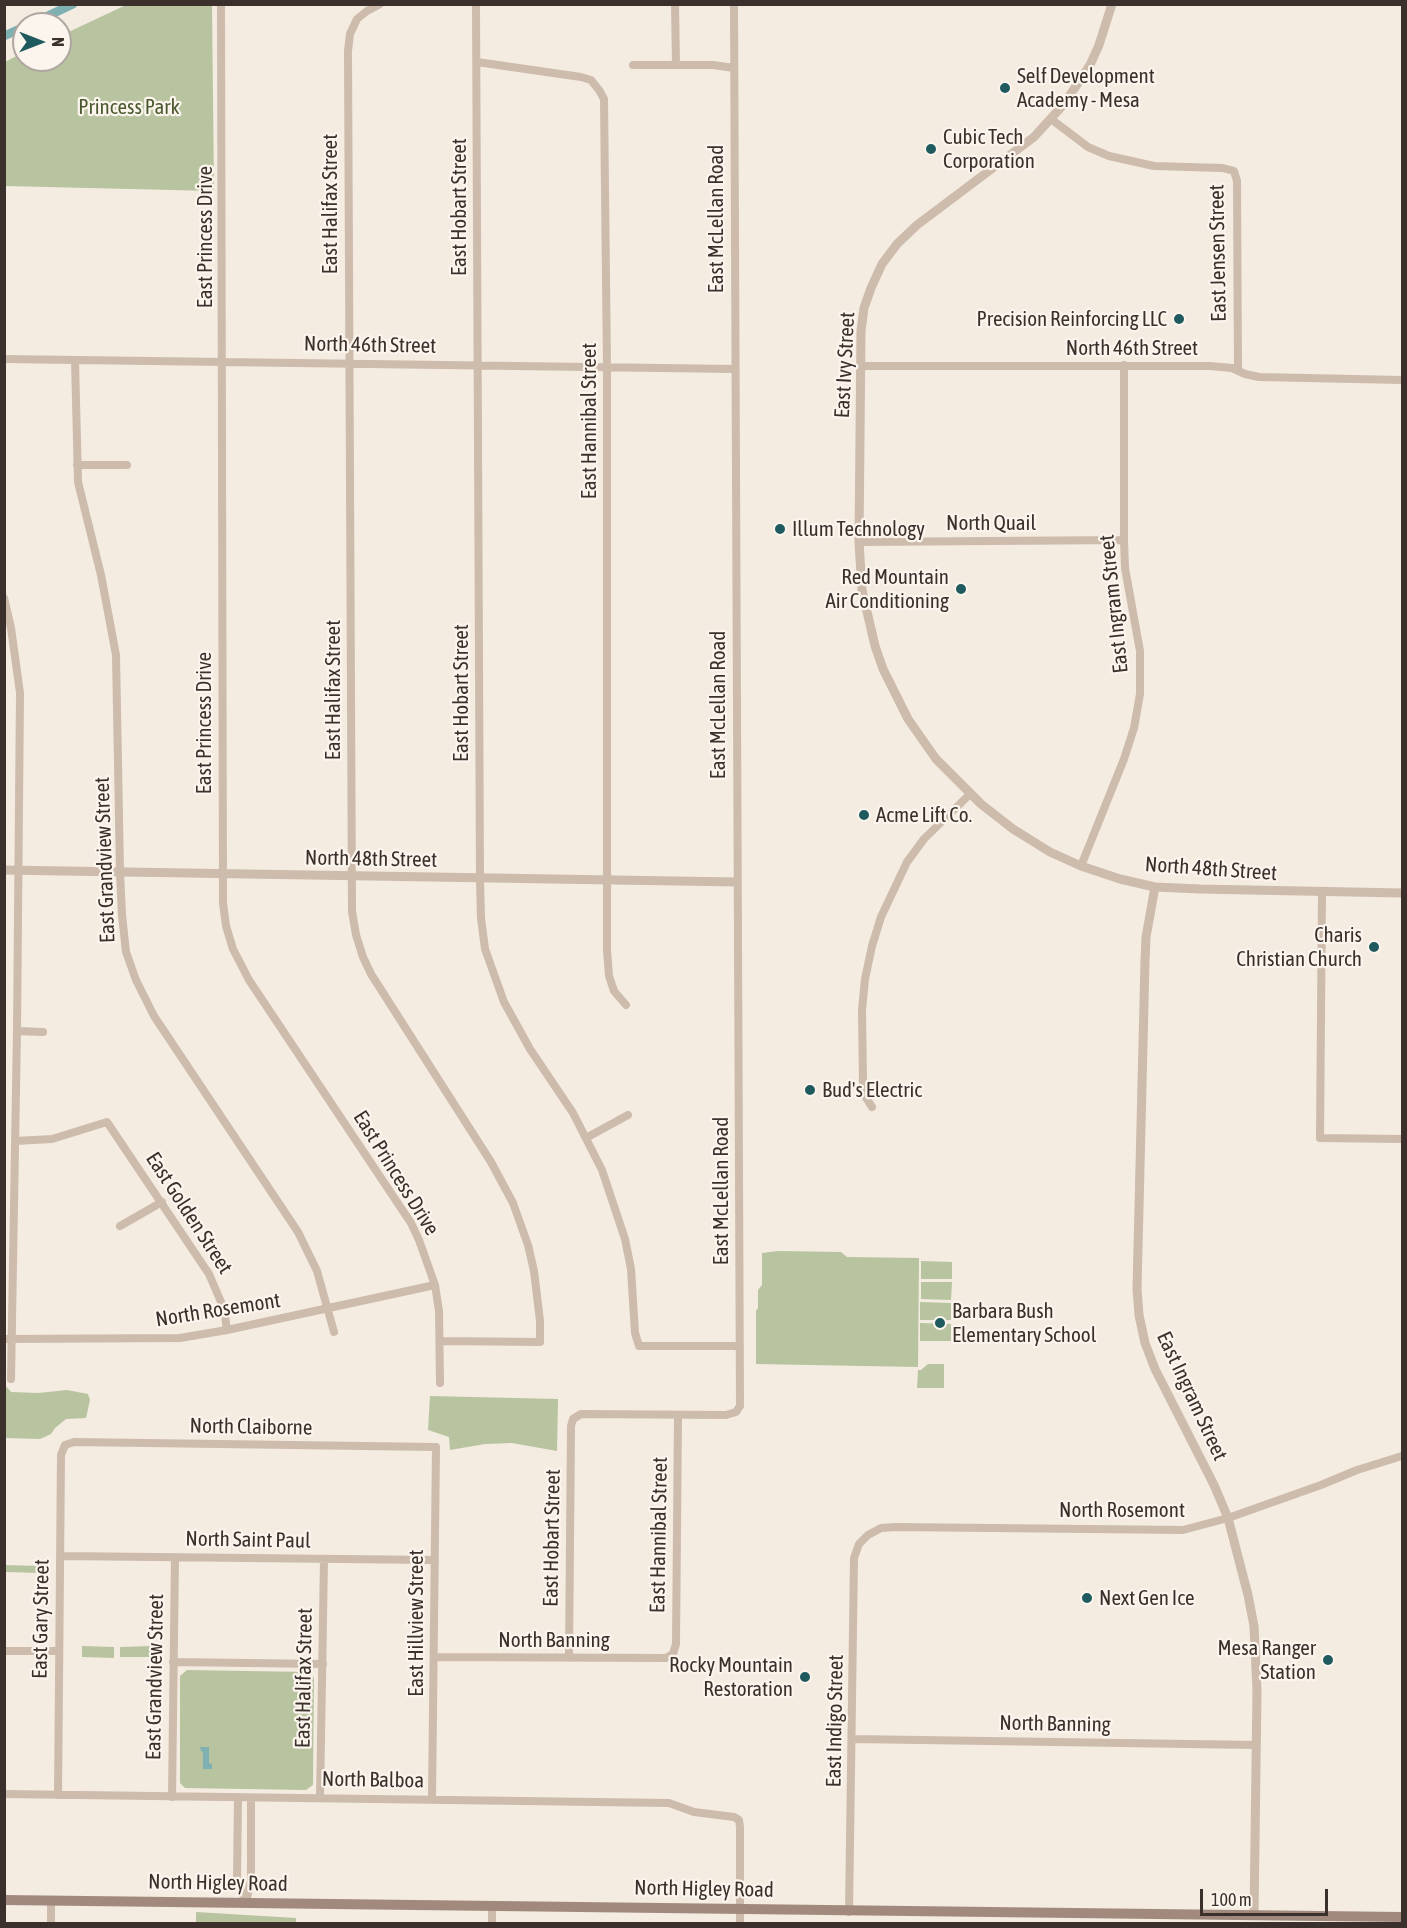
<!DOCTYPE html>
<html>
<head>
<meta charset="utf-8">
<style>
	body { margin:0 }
	#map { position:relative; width:1407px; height:1928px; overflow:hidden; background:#f4ebe1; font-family:"Asap Condensed",sans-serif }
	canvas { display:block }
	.frame { position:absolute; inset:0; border:6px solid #3b302b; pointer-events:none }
	.north { position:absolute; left:12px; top:12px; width:60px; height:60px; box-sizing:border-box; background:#fbf5ee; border:2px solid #aea6a0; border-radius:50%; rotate:90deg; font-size:16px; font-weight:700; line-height:24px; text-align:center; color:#3b302b }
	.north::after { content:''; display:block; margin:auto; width:21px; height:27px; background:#1f5a5e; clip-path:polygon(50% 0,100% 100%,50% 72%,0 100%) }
	.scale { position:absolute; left:1200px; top:1889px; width:128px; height:27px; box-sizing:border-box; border:3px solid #3b302b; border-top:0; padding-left:8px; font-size:18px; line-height:21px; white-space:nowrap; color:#3b302b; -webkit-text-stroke:4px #fbf5ee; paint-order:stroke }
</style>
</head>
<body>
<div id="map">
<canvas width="1407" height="1928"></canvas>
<div class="frame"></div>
<div class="north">N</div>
<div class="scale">100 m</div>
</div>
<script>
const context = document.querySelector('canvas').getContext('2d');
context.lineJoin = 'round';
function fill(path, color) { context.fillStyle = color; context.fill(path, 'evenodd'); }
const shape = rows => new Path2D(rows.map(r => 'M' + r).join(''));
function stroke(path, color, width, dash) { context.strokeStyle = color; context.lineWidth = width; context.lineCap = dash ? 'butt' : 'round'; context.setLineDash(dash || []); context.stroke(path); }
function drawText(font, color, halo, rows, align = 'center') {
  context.font = font + ' "Asap Condensed",sans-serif'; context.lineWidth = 4.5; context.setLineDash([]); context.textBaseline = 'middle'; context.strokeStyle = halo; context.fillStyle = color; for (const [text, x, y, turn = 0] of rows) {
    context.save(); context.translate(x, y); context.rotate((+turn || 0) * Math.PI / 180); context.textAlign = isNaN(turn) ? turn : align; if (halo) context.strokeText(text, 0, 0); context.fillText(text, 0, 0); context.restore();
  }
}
const green = shape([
	[126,5,212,5,214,191,5,186,5,62,24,52,24,60,60,60,60,36],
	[778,1251,841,1252,847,1257,919,1258,918,1367,756,1364,756,1311,758,1308,758,1290,762,1285,762,1253],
	[921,1261,952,1262,952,1279,921,1279],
	[921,1282,952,1282,951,1300,921,1299],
	[920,1302,951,1303,951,1320,920,1320],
	[920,1323,951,1324,951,1341,920,1341],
	[928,1364,944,1364,944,1388,917,1388,918,1370,921,1370],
	[5,1385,11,1392,38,1393,67,1390,88,1394,90,1400,86,1418,66,1419,55,1428,51,1434,40,1439,5,1438],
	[430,1396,558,1399,557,1451,512,1443,485,1444,450,1450,449,1437,428,1430],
	[5,1565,40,1566,41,1573,5,1572],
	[82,1646,114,1647,114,1658,82,1657],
	[152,1646,152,1657,120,1657,120,1647],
	[187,1670,308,1672,314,1678,313,1785,306,1790,185,1788,180,1783,180,1676],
	[196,1912,296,1918,296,1923,196,1923]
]);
const water = shape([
	[200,1747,209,1747,209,1763,212,1764,212,1769,203,1769,203,1752,201,1751]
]);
const canal = shape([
	[31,24,73,4],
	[4,36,24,27]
]);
const minor = shape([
	[221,4,223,903,226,926,233,949,249,980,411,1223,419,1240,435,1285,439,1311,440,1383],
	[380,4,367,11,357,19,350,34,348,51,352,911,356,935,363,957,371,974,491,1162,513,1203,528,1245,534,1271,540,1321,540,1342,441,1341],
	[476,4,480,879,481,918,485,949,504,1002,530,1049,573,1113,602,1170,625,1239,631,1269,635,1333,639,1346,740,1346],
	[675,4,676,65],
	[477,62,581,77,591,80,599,90,604,99,607,368,607,950,609,976,614,991,626,1005],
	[633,65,713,65,734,68],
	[1051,119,1088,147,1109,156,1154,166,1223,168,1234,171,1237,181,1238,371],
	[4,359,734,369],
	[75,360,78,482,101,575,116,655,120,872,122,915,126,952,136,980,154,1016,298,1232,317,1271,334,1332],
	[860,366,1210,366,1232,368,1245,374,1259,377,1402,380],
	[77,465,127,465],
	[859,542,1124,540],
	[4,598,11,628,20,693,17,1031,11,1379],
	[1081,866,1124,759,1134,728,1140,694,1140,651,1125,568,1124,540,1124,365],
	[1322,892,1320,1138,1402,1139],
	[17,1031,43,1032],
	[872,1107,865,1096,863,1084,862,1010,865,979,872,946,881,917,907,862,924,839,970,794],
	[586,1138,628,1115],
	[15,1141,52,1139,107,1122,209,1274,224,1309,227,1330],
	[120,1226,162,1202],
	[4,1339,180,1338,227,1330,435,1285],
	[60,1556,435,1560],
	[4,1651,58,1651],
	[434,1657,666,1658,673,1654,676,1644,678,1416],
	[569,1658,571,1426,573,1419,581,1414,726,1415,736,1412,740,1406,734,4],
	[173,1662,323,1664],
	[853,1739,1256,1745],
	[4,1794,669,1803,694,1812,734,1817,739,1820,740,1827,740,1924],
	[58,1795,61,1455,65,1445,74,1442,436,1447,432,1799],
	[172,1797,175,1557],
	[238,1797,237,1881,246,1903],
	[320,1798,324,1559],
	[246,1902,251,1880,251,1798],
	[492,1905,492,1924],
	[849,1912,854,1558,859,1544,868,1535,881,1528,895,1527,1183,1530,1228,1518,1321,1485,1357,1470,1402,1456],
	[51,1924,51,1901]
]);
const tertiary = shape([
	[1112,4,1099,45,1090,65,1064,104,1034,137,917,225,897,244,882,264,871,288,864,308,861,331,859,542,862,590,875,646,883,669,908,719,936,759,981,804,1013,829,1050,852,1081,866,1120,879,1155,887,1200,889,1402,893],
	[4,870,737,882],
	[1155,887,1146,937,1145,962,1137,1289,1139,1315,1145,1343,1155,1369,1214,1485,1228,1518,1248,1595,1254,1626,1257,1691,1254,1915]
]);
const secondary = shape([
	[4,1900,1402,1917]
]);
const markers = [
	[1005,88,6,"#1f5a5e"],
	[931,149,6,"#1f5a5e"],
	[1179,319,6,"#1f5a5e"],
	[780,529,6,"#1f5a5e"],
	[961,589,6,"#1f5a5e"],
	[864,815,6,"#1f5a5e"],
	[1374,947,6,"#1f5a5e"],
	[810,1090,6,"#1f5a5e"],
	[940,1323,6,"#1f5a5e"],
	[1087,1598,6,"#1f5a5e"],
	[1328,1660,6,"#1f5a5e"],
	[805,1677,6,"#1f5a5e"]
];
const poiNames = [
	["Self Development",1017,76],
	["Academy - Mesa",1017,100],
	["Cubic Tech",943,137],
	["Corporation",943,161],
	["Precision Reinforcing LLC",1167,319,"right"],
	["Illum Technology",792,529],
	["Red Mountain",949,577,"right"],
	["Air Conditioning",949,601,"right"],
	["Acme Lift Co.",876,815],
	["Charis",1362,935,"right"],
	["Christian Church",1362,959,"right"],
	["Bud's Electric",822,1090],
	["Barbara Bush",952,1311],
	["Elementary School",952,1335],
	["Next Gen Ice",1099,1598],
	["Mesa Ranger",1316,1648,"right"],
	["Station",1316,1672,"right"],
	["Rocky Mountain",793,1665,"right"],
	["Restoration",793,1689,"right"]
];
const parkNames = [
	["Princess Park",129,107]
];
const streetNames = [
	["East Halifax Street",330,204,-90],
	["East Hobart Street",459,207,-90],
	["East McLellan Road",716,219,-90],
	["East Princess Drive",205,237,-90],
	["East Jensen Street",1218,253,-91],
	["North 46th Street",370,345,1],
	["North 46th Street",1132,348],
	["East Ivy Street",845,365,-87],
	["East Hannibal Street",589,421,-90],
	["North Quail",991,523],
	["East Ingram Street",1114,604,-96],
	["East Halifax Street",333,690,-90],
	["East Hobart Street",461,693,-90],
	["East McLellan Road",718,705,-90],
	["East Princess Drive",204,723,-90],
	["North 48th Street",371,859,1],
	["East Grandview Street",105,860,-92],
	["North 48th Street",1211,869,4],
	["East Princess Drive",396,1173,58],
	["East McLellan Road",721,1191,-90],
	["East Golden Street",189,1213,57],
	["North Rosemont",218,1310,-9],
	["East Ingram Street",1192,1396,65],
	["North Claiborne",251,1427,1],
	["North Rosemont",1122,1510],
	["East Hannibal Street",659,1535,-89],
	["East Hobart Street",552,1538,-89],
	["North Saint Paul",248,1540,1],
	["East Gary Street",41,1619,-89],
	["East Hillview Street",416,1623,-90],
	["North Banning",554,1640],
	["East Grandview Street",155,1677,-89],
	["East Halifax Street",304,1678,-89],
	["East Indigo Street",835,1721,-89],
	["North Banning",1055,1724,1],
	["North Balboa",373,1780,1],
	["North Higley Road",218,1883,1],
	["North Higley Road",704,1889,1]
];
fill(green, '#b8c4a0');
fill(water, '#7fb0b2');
stroke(canal, '#7fb0b2', 9);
stroke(minor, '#cdbbac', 8);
stroke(tertiary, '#cdbbac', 9);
stroke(secondary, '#a18a7d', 10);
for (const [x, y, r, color] of markers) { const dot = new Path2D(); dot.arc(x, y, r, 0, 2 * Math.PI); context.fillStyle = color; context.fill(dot); stroke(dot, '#fbf5ee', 2); }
drawText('21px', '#3b302b', '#fbf5ee', poiNames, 'left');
drawText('21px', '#4a5a2e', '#fbf5ee', parkNames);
drawText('21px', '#3b302b', '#fbf5ee', streetNames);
</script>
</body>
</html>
